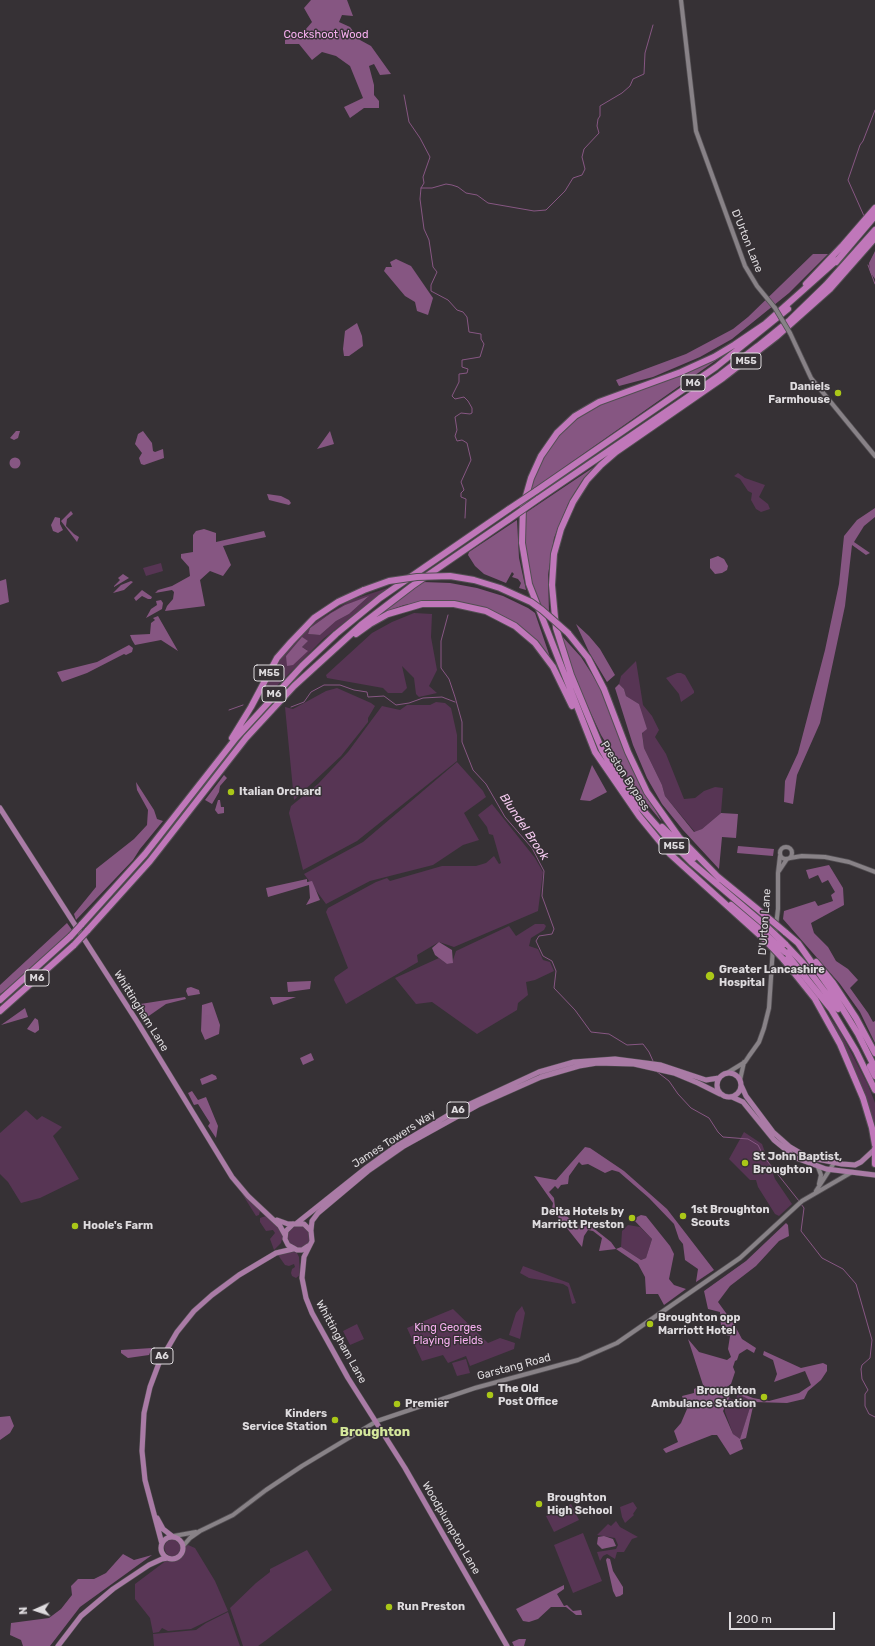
<!DOCTYPE html>
<html>
<head>
<meta charset="utf-8">
<style>
	body { margin:0 }
	#map { position:relative; width:875px; height:1646px; overflow:hidden; background:#363135; font-family:Rubik,sans-serif }
	canvas { display:block }
	.north { position:absolute; left:16px; top:1590px; width:40px; height:40px; -webkit-text-stroke:3px #363135; paint-order:stroke; rotate:267deg; font-size:11px; font-weight:700; line-height:16px; text-align:center; color:#dedbde }
	.north::after { content:''; display:block; margin:auto; width:14px; height:18px; background:#dedbde; clip-path:polygon(50% 0,100% 100%,50% 72%,0 100%) }
	.scale { position:absolute; left:729px; top:1612px; width:106px; height:18px; box-sizing:border-box; border:2px solid #dedbde; border-top:0; padding-left:5px; font-size:12px; line-height:14px; white-space:nowrap; color:#dedbde; -webkit-text-stroke:3px #363135; paint-order:stroke }
</style>
</head>
<body>
<div id="map">
<canvas width="875" height="1646"></canvas>
<div class="north">N</div>
<div class="scale">200 m</div>
</div>
<script>
const context = document.querySelector('canvas').getContext('2d');
context.lineJoin = 'round';
function fill(path, color) { context.fillStyle = color; context.fill(path, 'evenodd'); }
const shape = rows => new Path2D(rows.map(r => 'M' + r).join(''));
function stroke(path, color, width, dash) { context.strokeStyle = color; context.lineWidth = width; context.lineCap = dash ? 'butt' : 'round'; context.setLineDash(dash || []); context.stroke(path); }
function drawText(font, color, halo, rows, align = 'center') {
  context.font = font + ' Rubik,sans-serif'; context.lineWidth = 3; context.setLineDash([]); context.textBaseline = 'middle'; context.strokeStyle = halo; context.fillStyle = color; for (const [text, x, y, turn = 0] of rows) {
    context.save(); context.translate(x, y); context.rotate((+turn || 0) * Math.PI / 180); context.textAlign = isNaN(turn) ? turn : align; if (halo) context.strokeText(text, 0, 0); context.fillText(text, 0, 0); context.restore();
  }
}
const green = shape([
	[738,473,745,478,765,485,759,497,768,504,770,509,761,512,756,509,751,500,752,493,748,491,740,479,734,476],
	[161,563,163,571,146,576,143,568],
	[388,588,323,639,270,693,264,688,283,655,302,634,317,621,351,600],
	[368,597,349,614,336,621,320,635,308,634,310,628,331,613,345,605],
	[308,641,302,647,307,650,286,656],
	[414,613,432,614,431,637,437,670,429,686,437,693,419,697,416,694,414,678,402,666,407,688,402,693,388,693,383,688,327,678,326,675,372,633,392,622],
	[636,661,643,705,652,716,659,730,655,737,666,754,684,799,695,798,704,791,715,787,723,788,721,813,702,829,695,832,665,796,662,785,644,748,639,704,626,696,624,689,619,684,621,676],
	[677,673,681,673,685,675,694,691,694,693,681,702,679,694,666,678],
	[337,688,371,703,375,706,368,718,368,722,341,756,294,800,285,707,293,709,326,691],
	[436,702,445,703,451,708,457,735,457,761,357,841,303,870,289,813,291,806,318,784,348,752,382,706,400,710,407,705,430,705],
	[457,762,483,791,486,797,464,813,479,840,463,845,433,865,370,881,326,904,304,874,363,842],
	[492,804,535,858,543,872,538,911,454,947,439,942,417,955,418,962,346,1004,334,980,335,977,348,968,326,912,328,908,376,882,387,878,390,881,442,866,476,866,486,863,494,856,499,864,501,863,493,835,489,834,487,827,478,815],
	[535,924,544,924,546,926,544,930,531,938,529,946,538,949,543,960,550,962,554,971,535,980,526,982,528,995,518,1003,517,1010,477,1034,432,1002,416,1004,395,978,439,958,447,964,452,963,456,951,509,926,516,936],
	[815,996,841,1033,868,1085,875,1103,875,1132,871,1117],
	[26,1110,37,1120,42,1116,62,1127,53,1136,79,1179,40,1198,21,1203,8,1182,0,1174,0,1133],
	[744,1132,762,1144,775,1179,792,1204,779,1216,775,1214,758,1187,756,1180,750,1180,729,1159],
	[241,1192,260,1211,259,1215,256,1216],
	[266,1216,278,1226,283,1235,281,1243,274,1250,270,1239,275,1233,273,1230,266,1231,260,1222,260,1218],
	[628,1225,640,1227,652,1239,646,1258,641,1260,621,1247,622,1231],
	'288 1237a11 11 0 1 1 22 0a11 11 0 1 1-22 0Z',
	[292,1251,297,1253,299,1257,300,1275,296,1278,292,1276,291,1273,292,1269,295,1267,294,1264,289,1266,285,1265,278,1255],
	[523,1266,569,1283,576,1303,572,1304,568,1287,563,1284,529,1278,520,1273],
	[522,1306,525,1313,520,1339,509,1335,516,1313],
	[453,1309,488,1343,500,1338,515,1343,514,1349,470,1366,466,1356,448,1363,443,1355,422,1361,407,1328],
	[357,1324,364,1339,350,1345,343,1331],
	[466,1359,470,1373,457,1376,452,1363],
	[738,1394,752,1401,740,1440,733,1434,725,1412,725,1405,729,1398,735,1400],
	[633,1502,637,1508,633,1514,634,1515,625,1523,622,1517,620,1507],
	[571,1504,579,1520,554,1532,546,1516],
	[616,1521,620,1527,638,1537,632,1539,624,1552,617,1552,615,1559,607,1554,603,1556,600,1561,597,1552,616,1549,618,1545,615,1538,597,1535,608,1524,611,1526],
	[583,1533,602,1581,573,1593,554,1545],
	[174,1539,180,1544,181,1550,188,1545,195,1548,215,1581,228,1611,191,1629,168,1631,162,1628,159,1632,153,1633,150,1618,135,1599,135,1584,171,1557,166,1553,164,1547,167,1541],
	[307,1550,332,1590,265,1641,258,1646,243,1646,230,1608,256,1583,270,1572,270,1569],
	[228,1612,240,1646,154,1646,153,1634,196,1630,206,1623]
]);
const forest = shape([
	[311,0,347,0,353,16,342,15,339,22,350,27,360,40,371,46,391,74,380,75,374,64,369,66,374,85,374,95,379,101,379,108,364,108,350,118,344,107,363,98,350,66,336,56,322,52,312,60,299,44,285,44,285,40,306,29,312,22,304,8],
	[875,251,875,279,870,272,869,263],
	[813,254,828,254,789,293,732,339,700,357,653,377,619,386,616,380,686,354,733,329,748,317],
	[396,259,411,266,433,298,428,315,417,311,415,302,405,296,384,271,386,267,392,267,390,262],
	[357,323,362,336,363,346,349,356,344,356,343,349,345,331],
	[735,347,529,492,542,459,556,437,568,425,589,409],
	[330,431,334,444,317,449],
	[594,467,582,481,568,504,554,538,548,575,549,613,540,606,530,579,525,551,524,514],
	[267,494,281,496,289,500,291,503,289,505,269,500],
	[875,508,875,517,864,526,854,542,870,553,866,555,852,545,845,606,820,723,797,775,793,804,784,802,785,781,798,753,825,650,839,584,844,536,857,520],
	[71,511,73,514,67,519,66,526,74,534,79,537,77,542,61,521],
	[517,520,519,558,526,590,519,588,521,583,518,579,512,577,514,574,512,572,506,583,484,574,475,566,468,555,469,552],
	[204,529,216,533,216,542,264,531,266,537,223,546,231,565,223,576,210,571,200,580,205,606,165,611,167,606,173,599,174,592,172,590,155,593,158,590,172,586,190,576,189,567,181,558,181,554,193,552,193,535,196,531],
	[123,574,129,578,114,587,114,586,120,580,118,578],
	[6,579,9,602,0,605,0,581],
	[131,581,133,582,124,590,113,593,121,585],
	[423,582,450,583,477,588,503,596,528,608,535,613,551,660,535,640,516,624,494,612,470,604,454,601,429,601,404,605,380,614],
	[142,590,152,597,151,599,148,599,142,596,136,601,134,598],
	[369,596,349,614,336,621,320,635,308,634,310,628,331,613,345,605],
	[161,600,163,603,162,609,146,618,151,609,157,605,156,601],
	[158,616,178,651,161,640,135,645,132,640,130,635,150,634,151,623,155,620,153,618],
	[576,624,589,636,600,649,615,675,607,682,589,652],
	[561,635,581,657,597,682,609,708,632,769,662,822,633,787,601,735,575,679],
	[302,637,308,641,302,647,308,651,293,665,287,666,286,656],
	[129,645,133,648,132,652,126,655,124,654,87,673,62,682,57,672,97,662],
	[619,684,624,689,626,696,639,704,647,729,642,733,644,748,662,785,665,796,694,832,702,829,721,813,738,814,736,838,722,837,719,869,683,830,662,804,647,778,633,745,615,688],
	[592,765,607,792,590,801,580,800],
	[224,775,227,778,220,786,219,792,212,804,205,800],
	[136,782,154,810,157,819,163,821,140,849,133,860,76,920,74,914,96,887,96,869,134,839,147,825,148,810,137,790],
	[218,800,220,800,221,807,224,807,224,813,218,814,215,810],
	[738,846,774,849,773,856,737,853],
	[829,865,843,888,844,905,811,923,814,933,828,947,836,961,848,969,858,980,850,988,868,1013,873,1022,875,1021,875,1043,860,1012,840,984,783,919,784,911,815,901,818,906,833,901,831,895,835,892,828,880,822,883,818,875,809,879,806,870],
	[307,879,307,882,312,881,320,900,306,905,310,898,309,885,268,897,266,888],
	[67,923,72,930,13,985,0,994,0,985],
	[439,942,452,950,453,963,447,964,435,955,432,948],
	[311,981,310,989,288,992,287,982],
	[185,997,186,999,166,1004,143,1020,134,1005],
	[270,997,296,997,273,1005],
	[212,1002,220,1025,219,1034,205,1040,201,1031,202,1005],
	[25,1008,28,1017,1,1025],
	[311,1053,314,1060,303,1065,300,1058],
	[212,1074,216,1076,217,1079,202,1085,200,1079],
	[192,1091,198,1100,206,1097,218,1126,216,1138,208,1126,210,1123,198,1104,194,1105,188,1093],
	[585,1147,590,1148,624,1171,667,1209,714,1270,696,1282,698,1269,685,1260,683,1244,679,1239,674,1224,649,1198,619,1172,612,1170,605,1173,588,1164,582,1165,579,1162,569,1176,568,1184,561,1185,558,1189,555,1186,549,1192,554,1198,555,1207,579,1226,587,1223,611,1242,616,1249,621,1247,641,1260,646,1258,652,1239,633,1219,641,1215,646,1216,670,1246,674,1254,669,1279,674,1285,686,1289,664,1305,658,1294,646,1294,645,1277,638,1264,616,1249,599,1251,602,1238,593,1231,588,1230,584,1236,582,1247,554,1212,552,1209,553,1203,534,1176,556,1180],
	[786,1223,788,1225,789,1236,779,1241,756,1266,730,1286,718,1302,734,1324,742,1339,756,1348,754,1353,747,1349,739,1354,737,1360,735,1361,733,1367,735,1372,731,1384,727,1387,730,1396,723,1411,733,1434,740,1439,752,1401,738,1394,738,1392,753,1398,769,1401,799,1393,811,1385,805,1371,774,1382,777,1374,773,1360,763,1355,764,1351,801,1368,823,1363,827,1365,827,1371,821,1380,808,1391,804,1399,787,1403,754,1402,746,1438,740,1440,743,1449,730,1455,717,1435,712,1435,666,1453,663,1449,678,1442,674,1431,681,1423,687,1409,682,1396,694,1393,694,1389,703,1385,688,1339,699,1352,727,1360,731,1357,728,1349,730,1336,726,1335,721,1326,720,1312,708,1309,704,1291,746,1261],
	[10,1416,14,1426,10,1433,0,1440,0,1417],
	[123,1554,134,1560,152,1555,80,1607,50,1646,23,1646,21,1640,10,1635,11,1623,49,1618,61,1609,72,1595,71,1586,78,1579,94,1579,106,1573],
	[564,1585,564,1589,557,1594,564,1606,567,1605,573,1611,581,1610,582,1615,576,1615,566,1607,551,1607,538,1619,529,1622,523,1621,516,1609],
	[519,1639,526,1639,524,1646,514,1646,512,1642]
]);
const water = shape([
	[16,431,20,431,18,438,14,440,10,438],
	[143,431,152,443,153,451,155,452,163,449,164,458,144,465,141,464,139,458,142,453,135,444,138,434],
	'9.5 463a5.5 5.5 0 1 1 11 0a5.5 5.5 0 1 1-11 0Z',
	[55,517,60,518,60,524,63,530,58,533,53,531,51,525],
	[718,556,724,559,728,566,727,570,722,573,715,574,710,568,710,559],
	[191,987,199,990,200,994,188,996,186,991,187,988],
	[209,1005,213,1010,212,1014,204,1016,205,1007],
	[35,1018,38,1020,39,1027,39,1030,35,1033,27,1029],
	[152,1348,149,1355,128,1358,121,1353,121,1350],
	[604,1536,613,1539,616,1546,602,1549,597,1544,598,1537],
	[607,1558,610,1559,613,1571,623,1587,623,1594,620,1596,616,1597,613,1591,606,1560]
]);
const stream = shape([
	[404,95,409,122,420,138,430,157,423,177,424,183,421,188,420,199,424,229,429,240,433,267,437,272,431,285,431,291,448,300,457,310,463,312,467,317,469,332,481,334,481,339,484,344,480,357,462,360,462,367,468,369,467,373,459,374,459,382,452,396,455,399,464,397,468,401,472,408,472,413,470,414,461,413,455,417,457,430,455,436,457,441,462,440,467,443,471,460,461,482,464,490,461,493,461,497,466,499,465,518],
	[421,188,432,188,446,184,452,185,458,187,466,193,477,195,488,203,534,211,546,210,565,191,573,178,582,175,585,169,582,157,584,149,599,133,597,126,598,119,600,116,600,106,622,93,630,86,633,79,644,74,645,53,653,25],
	[864,216,848,180,860,145,863,141,875,110],
	[868,265,875,284],
	[448,615,441,641,441,668,449,679,455,697,462,722,462,742,473,770,486,784,505,817,532,848,544,871,542,896,554,929,552,934,539,936,536,941,543,956,552,961,556,971,554,988,575,1010,591,1032,609,1034,627,1045,643,1044,649,1052,653,1061],
	[291,707,304,702,311,692,324,685,340,685,354,690,367,692,368,697,384,696,396,705,409,703,423,698,442,697,455,702],
	[229,710,243,705],
	[656,1071,669,1081,678,1094,691,1108,709,1118,718,1132,723,1137,748,1139,758,1145,764,1157,799,1201],
	[801,1204,804,1208,801,1231,822,1258,843,1269,856,1284,872,1340,870,1358,862,1365,861,1369,862,1379,868,1390,865,1394,865,1406,869,1414,875,1417]
]);
const minor = shape([
	[681,0,696,131,745,266,757,286,775,308],
	[790,333,811,378,875,456],
	'780 853a6 6 0 1 1 12 0a6 6 0 1 1-12 0Z',
	[790,858,802,856,825,857,849,862,875,872],
	[779,871,787,859],
	[775,934,778,909,778,873,780,856],
	[727,1073,745,1062,749,1056,759,1042,764,1028,769,1008,773,947],
	[740,1080,744,1062],
	[818,1167,821,1175,819,1184],
	[816,1191,834,1163],
	[174,1536,196,1532],
	[184,1545,190,1538,200,1531,233,1515,266,1490,302,1466,377,1421,475,1388,578,1360,617,1343,740,1258,802,1201,852,1172]
]);
const major = shape([
	[0,808,138,1023,232,1177,248,1196,280,1226,285,1235],
	'717 1085a12 12 0 1 1 24 0a12 12 0 1 1-24 0Z',
	[741,1085,746,1096,773,1132,790,1147,807,1157,842,1164,855,1165,861,1162,875,1149],
	[732,1097,743,1102,774,1140,796,1158,826,1169,875,1175],
	[277,1220,288,1224,304,1224,311,1231,312,1241,304,1257,302,1278,306,1298,312,1313,348,1378,405,1468,507,1646],
	[297,1223,366,1168,395,1147,457,1110,539,1072,574,1062,615,1059,661,1065,706,1080,719,1078],
	[293,1224,286,1231,285,1239,288,1245,297,1250,302,1250,308,1246],
	[311,1230,312,1221,318,1213,368,1171,404,1146,478,1105,541,1077,579,1066,597,1063,634,1064,674,1073,698,1083,720,1094],
	[157,1518,163,1529,172,1536],
	'161 1548a11 11 0 1 1 22 0a11 11 0 1 1-22 0Z',
	[162,1544,145,1480,142,1451,144,1413,150,1387,159,1363,177,1332,194,1311,212,1295,239,1275,276,1253,293,1249],
	[58,1646,81,1616,113,1589,149,1565,162,1559,168,1558]
]);
const highway = shape([
	[836,262,875,216],
	[806,284,843,245,875,208],
	[536,491,716,367,788,309],
	[538,499,720,375,758,346,790,320,826,285,875,230],
	[568,633,588,658,604,689,628,752,647,792,679,837,720,879],
	[356,634,370,624,388,614,422,604,454,604,486,611,515,626,535,643,553,667,572,706],
	[232,738,251,707,277,658,291,642,314,618,338,602,364,590],
	[662,827,694,858],
	[717,876,766,916],
	[731,905,763,932],
	[81,925,145,854,236,738,302,666,336,634,380,598,509,509],
	[765,925,691,862,670,841,635,801,617,776,602,750,571,675,556,628,552,585,554,554,561,529,573,502,587,480,601,465,616,452,723,378,776,337,830,289,875,238],
	[87,931,150,861,246,738,294,686,361,625,412,586,508,520],
	[785,932,798,943,829,987,858,1034,875,1068],
	[764,939,670,854,639,816,595,752,529,584,522,543,523,506,531,478,541,456,557,433,575,416,599,402,681,372,714,357,734,345,765,324,837,260],
	[785,944,803,963,838,1009],
	[785,952,831,1009,856,1051,875,1090],
	[783,959,815,999,840,1044,863,1098,872,1128,875,1145],
	[816,962,833,983,856,1018,875,1053],
	[0,1000,71,936],
	[0,1011,74,945],
	[870,1066,875,1076],
	[875,1149,875,1164]
]);
const minorBridge = shape([
	[775,308,790,333]
]);
const highwayBridge = shape([
	[509,509,536,491],
	[508,520,538,499],
	[364,590,389,581,417,577,450,576,474,580,500,588,531,602,542,610,568,633],
	[766,916,785,932],
	[765,925,785,944],
	[763,932,785,952],
	[71,936,81,925],
	[764,939,783,959],
	[74,945,87,931]
]);
const markers = [
	[838,393,4,"#aac718"],
	[231,792,4,"#aac718"],
	[710,976,5,"#aac718"],
	[745,1163,4,"#aac718"],
	[683,1216,4,"#aac718"],
	[632,1218,4,"#aac718"],
	[75,1226,4,"#aac718"],
	[650,1324,4,"#aac718"],
	[490,1395,4,"#aac718"],
	[764,1397,4,"#aac718"],
	[397,1404,4,"#aac718"],
	[335,1420,4,"#aac718"],
	[539,1504,4,"#aac718"],
	[389,1607,4,"#aac718"]
];
const shields = [
	[746,361,30],
	[693,383,24],
	[269,673,30],
	[274,694,24],
	[674,846,30],
	[37,978,24],
	[458,1110,22],
	[162,1356,22]
];
const shieldNames = [
	["M55",746,361],
	["M6",693,383],
	["M55",269,673],
	["M6",274,694],
	["M55",674,846],
	["M6",37,978],
	["A6",458,1110],
	["A6",162,1356]
];
const parkNames = [
	["Cockshoot Wood",326,35],
	["King Georges",448,1328],
	["Playing Fields",448,1341]
];
const streetNames = [
	["D'Urton Lane",747,241,68],
	["Preston Bypass",625,776,57],
	["D'Urton Lane",765,922,-86],
	["Whittingham Lane",141,1011,58],
	["James Towers Way",394,1139,-33],
	["Whittingham Lane",341,1342,61],
	["Garstang Road",514,1367,-15],
	["Woodplumpton Lane",451,1528,60]
];
const poiNames = [
	["Daniels",830,387,"right"],
	["Farmhouse",830,400,"right"],
	["Italian Orchard",239,792],
	["Greater Lancashire",719,970],
	["Hospital",719,983],
	["St John Baptist,",753,1157],
	["Broughton",753,1170],
	["1st Broughton",691,1210],
	["Scouts",691,1223],
	["Delta Hotels by",624,1212,"right"],
	["Marriott Preston",624,1225,"right"],
	["Hoole's Farm",83,1226],
	["Broughton opp",658,1318],
	["Marriott Hotel",658,1331],
	["The Old",498,1389],
	["Post Office",498,1402],
	["Broughton",756,1391,"right"],
	["Ambulance Station",756,1404,"right"],
	["Premier",405,1404],
	["Kinders",327,1414,"right"],
	["Service Station",327,1427,"right"],
	["Broughton",547,1498],
	["High School",547,1511],
	["Run Preston",397,1607]
];
const waterNames = [
	["Blundel Brook",524,827,56]
];
const quarterNames = [
	["Broughton",375,1432]
];
fill(green, '#573554');
fill(forest, '#865682');
fill(water, '#875783');
stroke(stream, '#875783', 1);
stroke(minor, '#534f53', 5.5);
stroke(major, '#534f53', 6);
stroke(highway, '#534f53', 8);
stroke(minor, '#888287', 4);
stroke(major, '#aa7ba6', 5);
stroke(highway, '#c077ba', 6);
stroke(minorBridge, '#534f53', 5.5, []);
stroke(highwayBridge, '#534f53', 8, []);
stroke(minorBridge, '#888287', 4);
stroke(highwayBridge, '#c077ba', 6);
for (const [x, y, r, color] of markers) { const dot = new Path2D(); dot.arc(x, y, r, 0, 2 * Math.PI); context.fillStyle = color; context.fill(dot); stroke(dot, '#363135', 1.5); }
for (const [x, y, w] of shields) { const box = new Path2D(); box.roundRect(x - w / 2, y - 8, w, 16, 3); context.fillStyle = '#363135'; context.fill(box); stroke(box, '#dedbde', 1); }
drawText('bold 10px', '#dedbde', null, shieldNames);
drawText('11px', '#f7aff0', '#363135', parkNames);
drawText('11px', '#dedbde', '#363135', streetNames);
drawText('bold 11px', '#dedbde', '#363135', poiNames, 'left');
drawText('italic 12px', '#f9cdf4', '#363135', waterNames);
drawText('bold 13px', '#d5e89c', '#363135', quarterNames);
</script>
</body>
</html>
